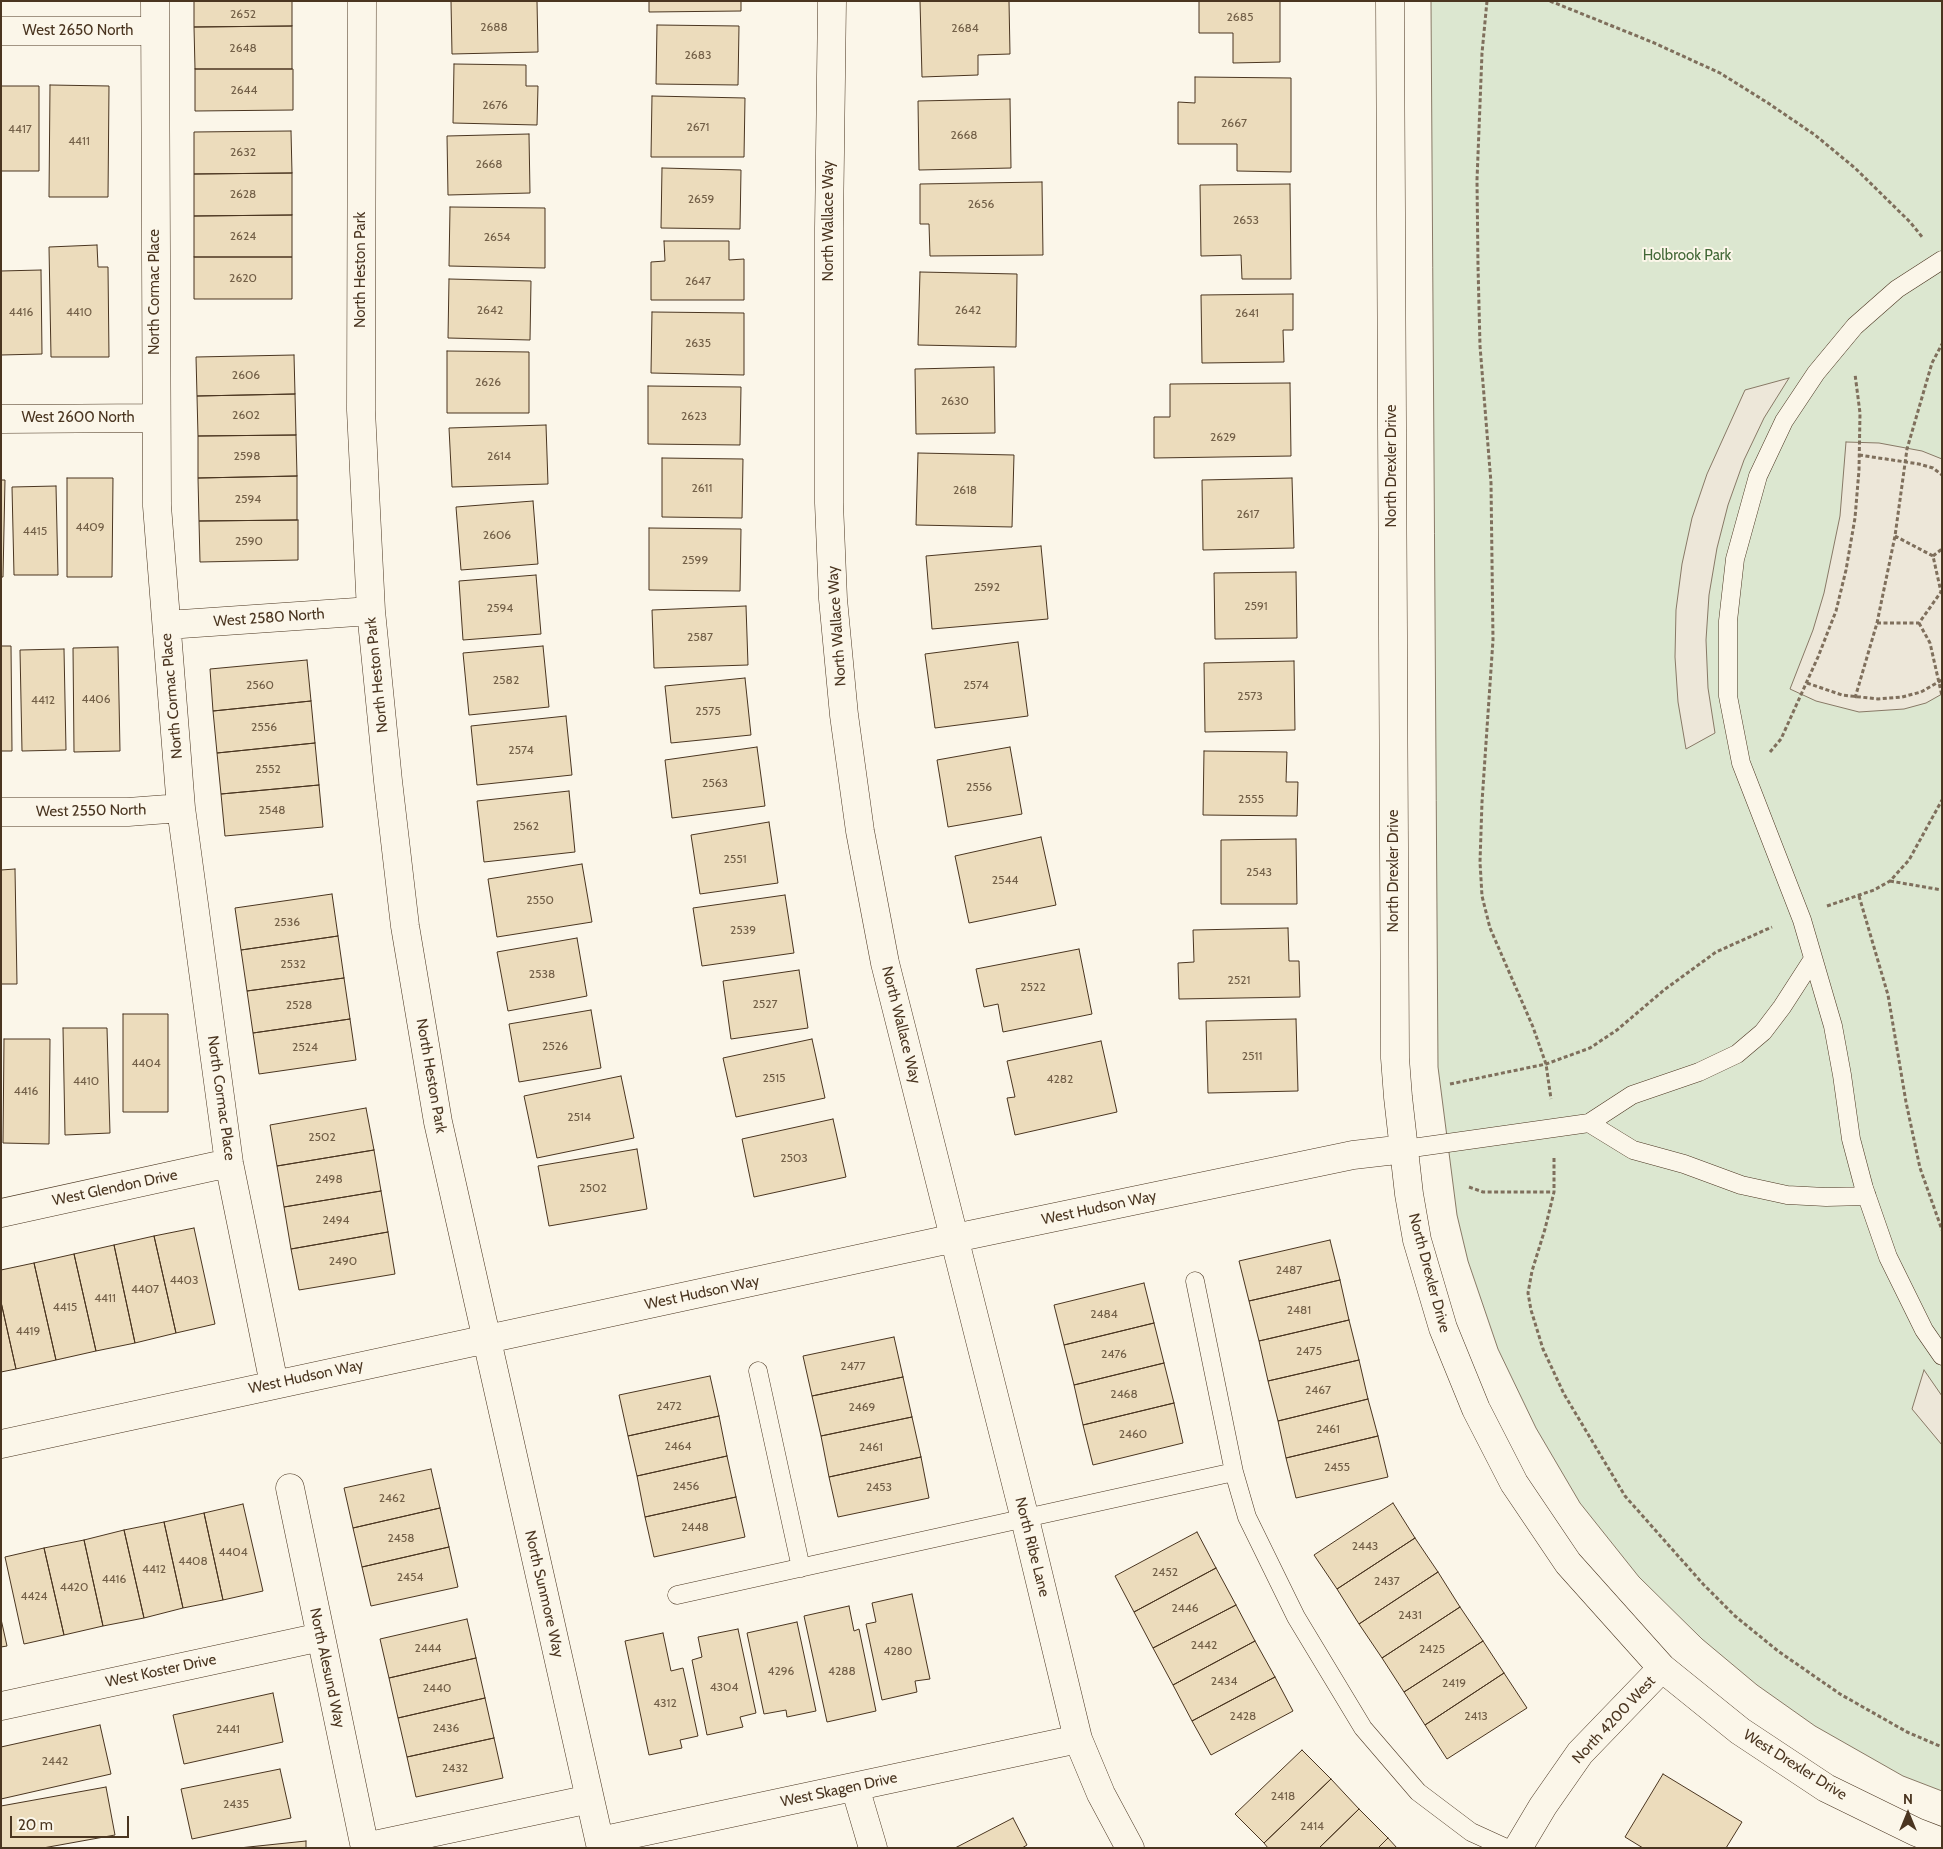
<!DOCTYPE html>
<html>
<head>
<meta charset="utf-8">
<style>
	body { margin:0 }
	#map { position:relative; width:1943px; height:1849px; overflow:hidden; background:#fbf6e9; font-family:Cabin,sans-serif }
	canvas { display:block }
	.frame { position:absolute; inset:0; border:2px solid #4a3520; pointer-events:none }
	.north { position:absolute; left:1883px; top:1789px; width:50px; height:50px; -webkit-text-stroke:4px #fbf6e9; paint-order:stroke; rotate:0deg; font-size:14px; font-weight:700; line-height:20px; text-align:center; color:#4a3520 }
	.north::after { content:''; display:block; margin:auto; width:18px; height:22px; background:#4a3520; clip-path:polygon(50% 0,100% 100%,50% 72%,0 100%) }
	.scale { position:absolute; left:10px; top:1816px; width:119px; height:22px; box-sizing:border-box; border:2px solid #4a3520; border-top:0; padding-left:6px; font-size:15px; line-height:18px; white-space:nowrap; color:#4a3520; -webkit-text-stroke:4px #fbf6e9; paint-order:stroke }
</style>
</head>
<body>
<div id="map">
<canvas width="1943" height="1849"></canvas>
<div class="frame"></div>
<div class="north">N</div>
<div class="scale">20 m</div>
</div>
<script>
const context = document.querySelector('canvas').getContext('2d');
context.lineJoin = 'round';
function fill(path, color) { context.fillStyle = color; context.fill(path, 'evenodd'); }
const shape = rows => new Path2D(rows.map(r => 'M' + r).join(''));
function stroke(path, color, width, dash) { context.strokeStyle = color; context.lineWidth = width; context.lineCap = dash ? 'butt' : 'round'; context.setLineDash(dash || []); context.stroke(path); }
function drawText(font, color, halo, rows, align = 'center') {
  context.font = font + ' Cabin,sans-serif'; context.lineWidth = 4; context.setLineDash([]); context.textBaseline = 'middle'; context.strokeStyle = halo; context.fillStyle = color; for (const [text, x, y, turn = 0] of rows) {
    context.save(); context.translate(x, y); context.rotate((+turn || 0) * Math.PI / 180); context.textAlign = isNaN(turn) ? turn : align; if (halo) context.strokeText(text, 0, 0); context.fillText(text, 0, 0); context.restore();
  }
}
const green = shape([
	[1431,1,1942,1,1942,1791,1903,1776,1815,1726,1757,1685,1702,1639,1639,1577,1580,1503,1536,1428,1498,1349,1468,1261,1457,1215,1438,1067,1431,1]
]);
const parking = shape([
	[1789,378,1764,418,1744,460,1728,505,1717,548,1709,595,1706,640,1708,688,1715,733,1686,749,1678,702,1675,657,1676,610,1682,564,1692,518,1707,474,1745,390,1789,378],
	[1846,442,1879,443,1922,451,1942,459,1942,694,1926,703,1904,709,1859,712,1816,701,1790,689,1813,630,1824,593,1840,516,1846,442],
	[1924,1370,1942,1396,1942,1445,1912,1409,1924,1370]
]);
const building = shape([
	[194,1,292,1,292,26,194,27,194,1],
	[451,1,537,1,538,52,452,54,451,1],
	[649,1,741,1,741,11,649,12,649,1],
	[920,1,1009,1,1010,54,978,55,978,75,922,77,920,1],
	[1199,1,1280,1,1280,62,1233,63,1233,33,1199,33,1199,1],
	[657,25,739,26,738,85,656,84,657,25],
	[292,26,292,69,195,69,194,27,292,26],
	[454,64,526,65,526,86,538,86,537,125,453,123,454,64],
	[195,69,293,69,293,110,195,111,195,69],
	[1195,77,1291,78,1291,172,1237,171,1237,144,1178,144,1178,102,1195,103,1195,77],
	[50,85,109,86,108,197,49,197,50,85],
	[1,86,39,86,39,171,1,171,1,86],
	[652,96,745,98,744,157,651,157,652,96],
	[1010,99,1011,168,919,170,918,101,1010,99],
	[291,131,292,173,194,174,194,132,291,131],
	[529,134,530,193,448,195,447,136,529,134],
	[662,168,741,170,740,229,661,228,662,168],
	[292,173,292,215,194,216,194,174,292,173],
	[1042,182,1043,255,930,256,929,224,920,224,920,184,1042,182],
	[1290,184,1291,279,1242,279,1241,255,1201,256,1200,185,1290,184],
	[450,207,545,208,545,268,449,266,450,207],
	[292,215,292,257,194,257,194,216,292,215],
	[664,241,729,241,729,260,744,259,744,300,651,300,651,262,665,261,664,241],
	[97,245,98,267,108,267,109,357,51,357,49,247,97,245],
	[194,257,292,257,292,299,194,299,194,257],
	[41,270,42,354,1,355,1,271,41,270],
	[920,272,1017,274,1016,347,918,345,920,272],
	[449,279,531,281,530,340,448,338,449,279],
	[1293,294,1293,330,1283,330,1284,362,1202,363,1201,295,1293,294],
	[652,312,744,313,744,375,651,373,652,312],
	[447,351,529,352,529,413,447,413,447,351],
	[294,355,295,394,197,396,196,357,294,355],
	[994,367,995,433,916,434,915,369,994,367],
	[1290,383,1291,456,1154,458,1154,417,1170,417,1170,384,1290,383],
	[648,386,741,387,740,445,648,444,648,386],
	[295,394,296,435,198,436,197,396,295,394],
	[546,425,548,484,452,487,449,428,546,425],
	[296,435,297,476,198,478,198,436,296,435],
	[918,453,1014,455,1012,527,916,525,918,453],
	[662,458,743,459,742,518,662,517,662,458],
	[297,476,297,520,199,521,198,478,297,476],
	[67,478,113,478,112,577,67,577,67,478],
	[1292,478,1294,548,1203,550,1202,480,1292,478],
	[1,480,5,480,3,577,1,577,1,480],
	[56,486,58,575,14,575,12,487,56,486],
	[533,501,538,564,461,570,456,507,533,501],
	[298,520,298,560,200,562,199,521,298,520],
	[649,528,741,529,740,591,649,590,649,528],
	[1041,546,1048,619,932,629,926,556,1041,546],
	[1296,572,1297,638,1215,639,1214,573,1296,572],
	[536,575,541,634,463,640,459,581,536,575],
	[746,606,748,665,654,668,652,610,746,606],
	[1018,642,1028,716,935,728,925,654,1018,642],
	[1,646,11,646,12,751,1,751,1,646],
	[543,646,549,707,469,715,463,653,543,646],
	[118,647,120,751,74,752,73,648,118,647],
	[64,649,66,750,22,751,20,650,64,649],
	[307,660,311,701,213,711,210,669,307,660],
	[1294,661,1295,730,1205,732,1204,663,1294,661],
	[745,678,751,735,671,743,665,686,745,678],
	[311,701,315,743,217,753,213,711,311,701],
	[566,716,572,775,477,785,471,726,566,716],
	[315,743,319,785,221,794,217,753,315,743],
	[757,747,765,806,672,818,665,760,757,747],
	[1010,747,1022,814,948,827,937,760,1010,747],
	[1204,751,1287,752,1286,782,1298,782,1297,816,1203,815,1204,751],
	[319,785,323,827,225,836,221,794,319,785],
	[569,791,575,852,484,862,477,801,569,791],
	[769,822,778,883,700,894,691,835,769,822],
	[1041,837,1056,905,969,923,955,856,1041,837],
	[1296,839,1297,904,1221,904,1221,840,1296,839],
	[582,864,592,922,497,937,488,879,582,864],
	[15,869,17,984,1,984,1,870,15,869],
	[332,894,338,936,241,950,235,908,332,894],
	[785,895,794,953,702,966,693,908,785,895],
	[1288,928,1289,961,1299,961,1300,997,1179,999,1178,963,1194,962,1193,930,1288,928],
	[338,936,344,978,247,991,241,950,338,936],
	[577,938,587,996,508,1011,497,952,577,938],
	[1079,949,1092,1014,1003,1032,998,1004,984,1007,976,969,1079,949],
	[799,970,808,1028,731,1039,723,981,799,970],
	[344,978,350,1019,253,1033,247,991,344,978],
	[591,1010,601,1068,519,1082,509,1024,591,1010],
	[123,1014,168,1014,168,1112,123,1112,123,1014],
	[350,1019,356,1060,259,1074,253,1033,350,1019],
	[1296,1019,1298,1091,1208,1093,1206,1021,1296,1019],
	[63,1028,107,1028,110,1133,65,1135,63,1028],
	[4,1039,50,1039,49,1144,3,1143,4,1039],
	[812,1039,825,1098,736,1117,723,1058,812,1039],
	[1101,1041,1117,1112,1015,1135,1007,1098,1015,1097,1007,1061,1101,1041],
	[621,1076,634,1138,537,1158,524,1096,621,1076],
	[366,1108,374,1150,277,1166,270,1125,366,1108],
	[833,1119,846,1177,754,1197,742,1139,833,1119],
	[637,1149,647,1209,549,1226,538,1166,637,1149],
	[374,1150,381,1191,284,1207,277,1166,374,1150],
	[381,1191,388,1232,291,1249,284,1207,381,1191],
	[194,1228,215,1324,176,1333,154,1236,194,1228],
	[388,1232,395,1274,299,1290,291,1249,388,1232],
	[154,1236,176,1333,135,1343,114,1245,154,1236],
	[1330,1240,1340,1280,1249,1301,1239,1261,1330,1240],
	[114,1245,135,1343,96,1351,74,1254,114,1245],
	[74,1254,96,1351,56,1360,34,1263,74,1254],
	[34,1263,56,1360,16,1369,1,1302,1,1270,34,1263],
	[1340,1280,1349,1320,1259,1341,1249,1301,1340,1280],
	[1144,1283,1154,1323,1064,1345,1054,1305,1144,1283],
	[1,1302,16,1369,1,1372,1,1302],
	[1349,1320,1359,1360,1268,1381,1259,1341,1349,1320],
	[1154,1323,1164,1363,1074,1385,1064,1345,1154,1323],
	[894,1337,903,1377,812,1396,803,1356,894,1337],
	[1359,1360,1368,1399,1278,1421,1268,1381,1359,1360],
	[1164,1363,1174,1403,1083,1425,1074,1385,1164,1363],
	[710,1376,719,1416,628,1436,619,1395,710,1376],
	[903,1377,912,1417,821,1436,812,1396,903,1377],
	[1368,1399,1378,1436,1286,1458,1278,1421,1368,1399],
	[1174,1403,1183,1443,1093,1465,1083,1425,1174,1403],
	[719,1416,727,1456,637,1476,628,1436,719,1416],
	[912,1417,921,1457,829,1477,821,1436,912,1417],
	[1378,1436,1388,1477,1296,1498,1286,1458,1378,1436],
	[727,1456,736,1497,645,1517,637,1476,727,1456],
	[921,1457,929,1498,838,1517,829,1477,921,1457],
	[431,1469,440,1508,353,1528,344,1488,431,1469],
	[736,1497,745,1537,654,1557,645,1517,736,1497],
	[1393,1503,1415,1538,1337,1589,1314,1555,1393,1503],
	[243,1504,263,1591,223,1600,204,1513,243,1504],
	[440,1508,449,1547,362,1567,353,1528,440,1508],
	[204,1513,223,1600,183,1608,164,1522,204,1513],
	[164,1522,183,1608,144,1618,124,1530,164,1522],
	[124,1530,144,1618,103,1626,84,1540,124,1530],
	[1197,1532,1216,1568,1134,1612,1115,1576,1197,1532],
	[1415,1538,1438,1572,1359,1624,1337,1589,1415,1538],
	[84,1540,103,1626,64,1635,44,1548,84,1540],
	[449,1547,458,1587,371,1606,362,1567,449,1547],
	[44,1548,64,1635,24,1644,5,1557,44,1548],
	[1216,1568,1236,1605,1153,1648,1134,1612,1216,1568],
	[1438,1572,1460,1607,1382,1658,1359,1624,1438,1572],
	[912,1594,930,1679,915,1681,917,1692,882,1700,866,1624,876,1622,872,1603,912,1594],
	[1236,1605,1255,1641,1173,1685,1153,1648,1236,1605],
	[849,1606,854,1631,859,1629,876,1711,827,1722,804,1616,849,1606],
	[1460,1607,1483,1641,1404,1692,1382,1658,1460,1607],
	[1,1619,7,1646,1,1647,1,1619],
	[467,1619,476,1658,389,1678,380,1639,467,1619],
	[797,1622,816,1711,787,1717,786,1710,764,1714,747,1633,797,1622],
	[738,1629,756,1713,740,1717,743,1727,707,1735,692,1660,702,1657,698,1637,738,1629],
	[663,1633,671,1671,683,1668,698,1736,680,1740,682,1748,649,1755,625,1641,663,1633],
	[1255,1641,1275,1677,1192,1721,1173,1685,1255,1641],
	[1483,1641,1504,1673,1425,1725,1404,1692,1483,1641],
	[476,1658,485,1698,398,1718,389,1678,476,1658],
	[1504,1673,1527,1708,1447,1759,1425,1725,1504,1673],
	[1275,1677,1293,1711,1211,1755,1192,1721,1275,1677],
	[273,1693,283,1742,184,1764,173,1715,273,1693],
	[485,1698,494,1738,407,1757,398,1718,485,1698],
	[100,1725,111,1774,1,1799,1,1747,100,1725],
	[494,1738,503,1778,416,1797,407,1757,494,1738],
	[1302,1750,1331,1779,1264,1843,1235,1814,1302,1750],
	[280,1769,291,1818,192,1839,181,1789,280,1769],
	[1663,1774,1742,1822,1726,1848,1643,1848,1625,1837,1663,1774],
	[1331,1779,1359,1809,1319,1848,1268,1848,1264,1843,1331,1779],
	[106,1787,115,1835,43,1848,1,1848,1,1806,106,1787],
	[1359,1809,1388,1838,1378,1848,1319,1848,1359,1809],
	[1013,1818,1027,1845,1022,1848,955,1848,1013,1818],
	[1388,1838,1397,1848,1378,1848,1388,1838],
	[306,1841,306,1848,239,1848,306,1841]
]);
const path = shape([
	[1487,1,1482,53,1477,180,1478,266,1480,346,1491,483,1493,640,1482,802,1480,862,1482,896,1490,928,1533,1027,1546,1064,1551,1099],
	[1550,1,1652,42,1720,73,1768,103,1815,135,1855,168,1910,222,1923,238],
	[1859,455,1919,464,1933,468,1942,475],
	[1933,556,1942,549],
	[1877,623,1919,623,1941,592,1933,556,1895,536],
	[1919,623,1930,643,1942,696],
	[1807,683,1842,695,1878,699,1902,697,1921,692,1942,680],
	[1855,698,1877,623,1895,536,1907,449,1932,363,1942,344],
	[1770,752,1781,739,1818,657,1836,611,1846,570,1855,518,1859,470,1860,413,1855,374],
	[1890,881,1942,890],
	[1859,896,1888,995,1906,1102,1920,1168,1942,1230],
	[1827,906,1874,890,1890,881,1909,860,1942,800],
	[1450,1084,1546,1064,1590,1048,1617,1030,1664,990,1716,952,1772,927],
	[1554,1158,1554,1192,1545,1229,1532,1271,1528,1293,1531,1310,1543,1349,1564,1394,1625,1496,1703,1584,1735,1616,1778,1651,1840,1694,1907,1732,1942,1747],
	[1469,1187,1483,1192,1554,1192]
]);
const lane = shape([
	[1942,260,1897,289,1855,326,1816,373,1784,421,1758,476,1735,559,1728,621,1728,696,1741,763,1802,920,1833,1026,1842,1075,1851,1139,1864,1188,1888,1257,1924,1330,1942,1356],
	[1589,1123,1633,1150,1684,1164,1741,1185,1787,1195,1826,1197,1867,1196],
	[1405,1149,1589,1123,1632,1095,1699,1072,1737,1054,1763,1032,1782,1007,1813,959],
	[1195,1281,1234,1472,1247,1517,1296,1617,1363,1728,1418,1792,1471,1832,1506,1848],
	[758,1371,801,1568],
	[677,1595,1234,1472]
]);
const street = shape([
	[155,1,157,506,181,808,229,1163,274,1384],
	[362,1,361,410,371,611,388,781,405,926,438,1122,601,1848],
	[832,1,829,228,829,503,833,599,844,715,860,831,885,963,1025,1519,1078,1739,1101,1794,1130,1848],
	[1390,1,1395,1058,1398,1097,1409,1194,1417,1240,1443,1328,1476,1409,1514,1483,1568,1563,1662,1668,1740,1731,1826,1788,1916,1832,1942,1842],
	[1,31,155,31],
	[1,419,156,418],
	[167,625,371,611],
	[1,812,128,812,181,808],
	[1,1213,229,1163],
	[1,1444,955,1238,1353,1155,1405,1149],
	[290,1488,365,1848],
	[1,1706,321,1637],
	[855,1787,873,1848],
	[600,1841,1078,1739],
	[365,1847,590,1799],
	[1518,1848,1543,1806,1580,1753,1662,1668]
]);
const numberNames = [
	["2652",243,14],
	["2685",1240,17],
	["2688",494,27],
	["2684",965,28],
	["2648",243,48],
	["2683",698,55],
	["2644",244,90],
	["2676",495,105],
	["2667",1234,123],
	["2671",698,127],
	["4417",20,129],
	["2668",964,135],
	["4411",79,141],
	["2632",243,152],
	["2668",489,164],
	["2628",243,194],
	["2659",701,199],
	["2656",981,204],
	["2653",1246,220],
	["2624",243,236],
	["2654",497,237],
	["2620",243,278],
	["2647",698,281],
	["2642",490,310],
	["2642",968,310],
	["4416",21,312],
	["4410",79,312],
	["2641",1247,313],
	["2635",698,343],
	["2606",246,375],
	["2626",488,382],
	["2630",955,401],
	["2602",246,415],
	["2623",694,416],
	["2629",1223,437],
	["2598",247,456],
	["2614",499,456],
	["2611",702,488],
	["2618",965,490],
	["2594",248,499],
	["2617",1248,514],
	["4409",90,527],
	["4415",35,531],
	["2606",497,535],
	["2590",249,541],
	["2599",695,560],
	["2592",987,587],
	["2591",1256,606],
	["2594",500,608],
	["2587",700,637],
	["2582",506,680],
	["2560",260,685],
	["2574",976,685],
	["2573",1250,696],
	["4406",96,699],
	["4412",43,700],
	["2575",708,711],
	["2556",264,727],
	["2574",521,750],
	["2552",268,769],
	["2563",715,783],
	["2556",979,787],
	["2555",1251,799],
	["2548",272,810],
	["2562",526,826],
	["2551",735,859],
	["2543",1259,872],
	["2544",1005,880],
	["2550",540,900],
	["2536",287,922],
	["2539",743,930],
	["2532",293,964],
	["2538",542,974],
	["2521",1239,980],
	["2522",1033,987],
	["2527",765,1004],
	["2528",299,1005],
	["2526",555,1046],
	["2524",305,1047],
	["2511",1252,1056],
	["4404",146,1063],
	["2515",774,1078],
	["4282",1060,1079],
	["4410",86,1081],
	["4416",26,1091],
	["2514",579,1117],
	["2502",322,1137],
	["2503",794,1158],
	["2498",329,1179],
	["2502",593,1188],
	["2494",336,1220],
	["2490",343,1261],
	["2487",1289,1270],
	["4403",184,1280],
	["4407",145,1289],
	["4411",105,1298],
	["4415",65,1307],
	["2481",1299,1310],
	["2484",1104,1314],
	["4419",28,1331],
	["2475",1309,1351],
	["2476",1114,1354],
	["2477",853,1366],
	["2467",1318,1390],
	["2468",1124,1394],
	["2472",669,1406],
	["2469",862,1407],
	["2461",1328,1429],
	["2460",1133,1434],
	["2464",678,1446],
	["2461",871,1447],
	["2455",1337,1467],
	["2456",686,1486],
	["2453",879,1487],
	["2462",392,1498],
	["2448",695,1527],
	["2458",401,1538],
	["2443",1365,1546],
	["4404",233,1552],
	["4408",193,1561],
	["4412",154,1569],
	["2452",1165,1572],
	["2454",410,1577],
	["4416",114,1579],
	["2437",1387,1581],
	["4420",74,1587],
	["4424",34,1596],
	["2446",1185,1608],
	["2431",1410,1615],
	["2442",1204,1645],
	["2444",428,1648],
	["2425",1432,1649],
	["4280",898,1651],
	["4296",781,1671],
	["4288",842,1671],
	["2434",1224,1681],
	["2419",1454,1683],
	["4304",724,1687],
	["2440",437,1688],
	["4312",665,1703],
	["2428",1243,1716],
	["2413",1476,1716],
	["2436",446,1728],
	["2441",228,1729],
	["2442",55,1761],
	["2432",455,1768],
	["2418",1283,1796],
	["2435",236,1804],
	["2414",1312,1826]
];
const streetNames = [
	["West 2650 North",78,31],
	["North Wallace Way",829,221,-90],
	["North Heston Park",361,270,-90],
	["North Cormac Place",155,292,-90],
	["West 2600 North",78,418],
	["North Drexler Drive",1392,466,-90],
	["West 2580 North",269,618,-4],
	["North Wallace Way",837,626,-94],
	["North Heston Park",377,675,-96],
	["North Cormac Place",172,696,-95],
	["West 2550 North",91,811,-1],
	["North Drexler Drive",1394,871,-90],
	["North Wallace Way",901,1025,76],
	["North Heston Park",431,1076,80],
	["North Cormac Place",221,1098,82],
	["West Glendon Drive",115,1188,-12],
	["West Hudson Way",1099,1208,-12],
	["North Drexler Drive",1429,1273,75],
	["West Hudson Way",702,1293,-12],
	["West Hudson Way",306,1377,-12],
	["North Ribe Lane",1032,1547,76],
	["North Sunmore Way",544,1594,77],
	["North Alesund Way",327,1668,78],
	["West Koster Drive",161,1671,-12],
	["North 4200 West",1614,1720,-47],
	["West Drexler Drive",1795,1765,32],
	["West Skagen Drive",839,1790,-12]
];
const parkNames = [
	["Holbrook Park",1687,256]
];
fill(green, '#dce7d0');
stroke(green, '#887966', 1);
fill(parking, '#ede7d9');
stroke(parking, '#887966', 1);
fill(building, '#ecdcbc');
stroke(building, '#4a3520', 1);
stroke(lane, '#4a3520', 19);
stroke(street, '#4a3520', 29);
stroke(path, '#7f6f5c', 3, [4, 2.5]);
stroke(lane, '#fbf6e9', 18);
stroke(street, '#fbf6e9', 28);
drawText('12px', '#725f47', null, numberNames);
drawText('15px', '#4a3520', '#fbf6e9', streetNames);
drawText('15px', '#436837', '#fbf6e9', parkNames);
</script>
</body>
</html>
